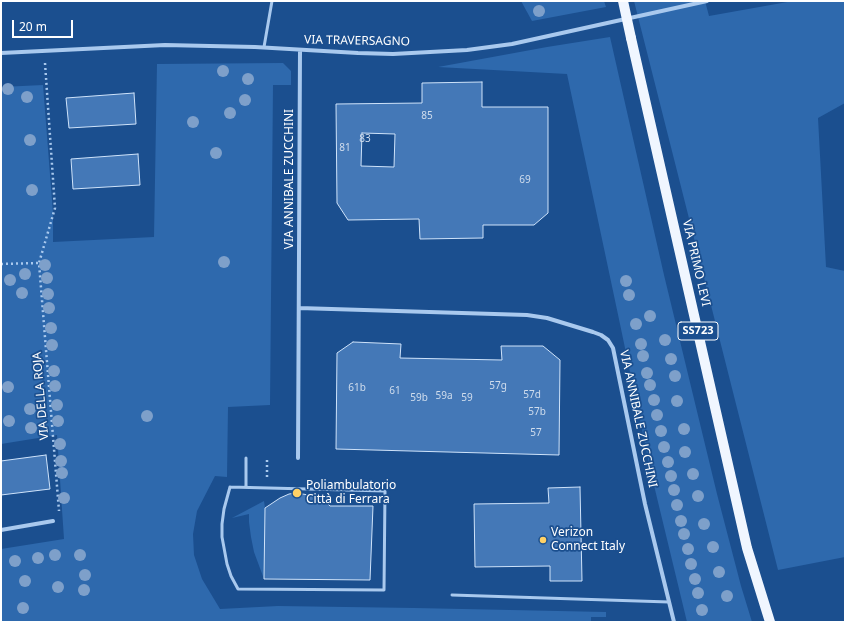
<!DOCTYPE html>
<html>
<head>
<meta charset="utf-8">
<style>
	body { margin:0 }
	#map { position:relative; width:846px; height:623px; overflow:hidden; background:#1b4f8f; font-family:"Noto Sans",sans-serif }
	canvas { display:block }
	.frame { position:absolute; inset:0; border:2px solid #fff; pointer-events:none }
	.scale { position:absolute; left:12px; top:20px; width:61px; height:18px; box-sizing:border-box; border:2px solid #fff; border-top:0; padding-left:5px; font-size:12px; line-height:14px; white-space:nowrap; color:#fff; -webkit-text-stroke:3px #1b4f8f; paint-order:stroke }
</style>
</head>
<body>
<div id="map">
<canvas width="846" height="623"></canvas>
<div class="frame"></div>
<div class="scale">20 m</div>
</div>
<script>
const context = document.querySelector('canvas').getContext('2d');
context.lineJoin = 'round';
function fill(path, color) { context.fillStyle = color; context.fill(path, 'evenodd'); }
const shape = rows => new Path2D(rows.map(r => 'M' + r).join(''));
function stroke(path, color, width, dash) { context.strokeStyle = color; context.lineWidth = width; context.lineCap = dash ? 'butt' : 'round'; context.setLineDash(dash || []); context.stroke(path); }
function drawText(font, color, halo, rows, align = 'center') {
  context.font = font + ' "Noto Sans",sans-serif'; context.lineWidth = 3.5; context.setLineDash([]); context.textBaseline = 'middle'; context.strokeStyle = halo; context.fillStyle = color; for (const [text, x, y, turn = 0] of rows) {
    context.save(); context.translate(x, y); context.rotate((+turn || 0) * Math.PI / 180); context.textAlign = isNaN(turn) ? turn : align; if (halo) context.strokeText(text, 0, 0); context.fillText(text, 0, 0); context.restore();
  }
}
const green = shape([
	[521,1,604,1,606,7,532,21],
	[634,1,705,1,709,16,793,1,845,1,845,103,818,118,826,267,845,271,845,557,778,570],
	[610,37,664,275,717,494,741,586,752,622,687,622,651,473,620,324,567,74,438,67,547,47],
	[283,63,291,71,291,85,273,85,270,405,228,407,227,477,215,476,197,511,193,534,194,555,202,579,220,609,278,606,415,608,606,612,606,617,591,617,591,622,1,622,1,549,64,539,57,435,1,444,1,87,43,85,53,213,53,242,154,237,157,64],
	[264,501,265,508,264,579,254,552,251,537,249,522,249,514,232,518]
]);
const building = shape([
	[482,82,482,107,548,107,548,213,534,225,483,225,483,238,420,239,419,219,348,220,337,203,336,104,422,103,422,83,482,82],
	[362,133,395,134,394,167,361,166,362,133],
	[134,93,136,124,69,128,66,98,134,93],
	[138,154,140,185,73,189,71,159,138,154],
	[353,342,401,344,400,358,502,360,501,346,543,346,560,360,559,455,336,449,337,353,353,342],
	[46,455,50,489,1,495,1,461,46,455],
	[580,487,582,581,550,581,550,566,475,567,474,504,549,503,548,488,580,487],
	[297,493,314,496,324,500,330,506,373,506,370,580,264,579,265,508,280,498,289,494,297,493]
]);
const path = shape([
	[45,63,55,208,39,263,59,511],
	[1,264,39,263],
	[267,477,267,458]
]);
const lane = shape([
	[264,47,272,1],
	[230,487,385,491,384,590,238,589,231,576,227,564,222,537,222,524,224,509,230,487],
	[246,487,246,458],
	[452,595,669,602]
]);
const street = shape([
	[1,53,165,45,255,47,358,53,393,54,467,50,512,44,707,1],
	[299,308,527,315,547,318,593,332,601,335,608,340,613,348,645,504,674,622],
	[298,458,300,50],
	[1,530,53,521]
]);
const primary = shape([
	[631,38,747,548,770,622]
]);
const primaryBridge = shape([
	[623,1,631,38]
]);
const trees = [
	[539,11],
	[223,71],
	[248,79],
	[8,89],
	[27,97],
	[245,100],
	[230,113],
	[193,122],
	[30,140],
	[216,153],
	[32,190],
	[224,262],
	[45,265],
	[25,274],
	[47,278],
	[10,280],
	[626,281],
	[22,293],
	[48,294],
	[629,295],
	[49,308],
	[650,316],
	[636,324],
	[51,328],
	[665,340],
	[641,344],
	[52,345],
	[643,356],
	[671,359],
	[54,371],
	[647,373],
	[675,376],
	[650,385],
	[55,386],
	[8,387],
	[654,400],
	[677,401],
	[57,405],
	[30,409],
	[657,415],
	[147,416],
	[9,421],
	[58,421],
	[31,428],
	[684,429],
	[661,431],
	[60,444],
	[664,447],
	[685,452],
	[61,461],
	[668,462],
	[62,473],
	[693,474],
	[671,476],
	[674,490],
	[698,496],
	[64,498],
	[677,505],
	[681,521],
	[704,524],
	[684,534],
	[713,547],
	[688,549],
	[55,555],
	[80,555],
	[38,558],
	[15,561],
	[691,564],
	[719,572],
	[85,575],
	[695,579],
	[25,581],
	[58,587],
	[84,590],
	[698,593],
	[727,596],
	[23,608],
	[702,610]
];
const markers = [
	[297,493,5,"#ffd166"],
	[543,540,4,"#ffd166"]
];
const numberNames = [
	["85",427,116],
	["83",365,139],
	["81",345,148],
	["69",525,180],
	["57g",498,386],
	["61b",357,388],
	["61",395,391],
	["57d",532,395],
	["59a",444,396],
	["59b",419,398],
	["59",467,398],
	["57b",537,412],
	["57",536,433]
];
const shields = [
	[698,331,40]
];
const shieldNames = [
	["SS723",698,331]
];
const streetNames = [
	["VIA TRAVERSAGNO",357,41,1],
	["VIA ANNIBALE ZUCCHINI",290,179,-90],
	["VIA PRIMO LEVI",696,263,77],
	["VIA DELLA ROJA",41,396,-95],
	["VIA ANNIBALE ZUCCHINI",638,419,78]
];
const poiNames = [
	["Poliambulatorio",306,486],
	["Città di Ferrara",306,500],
	["Verizon",551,533],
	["Connect Italy",551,547]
];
fill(green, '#2e69ad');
fill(building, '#4478b7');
stroke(building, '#cfe3fa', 1);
stroke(path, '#a9c9ee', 2.5, [2, 3]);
stroke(lane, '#a9c9ee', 3);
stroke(street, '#a9c9ee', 4);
stroke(primary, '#f0f6ff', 10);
stroke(primaryBridge, '#f0f6ff', 10);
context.fillStyle = '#7ea0ca';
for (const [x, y] of trees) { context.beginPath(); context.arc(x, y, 6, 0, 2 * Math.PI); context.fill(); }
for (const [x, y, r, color] of markers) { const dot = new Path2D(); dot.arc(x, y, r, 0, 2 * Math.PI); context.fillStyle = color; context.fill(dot); stroke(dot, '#1b4f8f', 1.5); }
drawText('10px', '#d0dded', null, numberNames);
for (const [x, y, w] of shields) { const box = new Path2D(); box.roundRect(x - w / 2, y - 9, w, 18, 3); context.fillStyle = '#1b4f8f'; context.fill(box); stroke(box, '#fff', 1); }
drawText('bold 11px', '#fff', null, shieldNames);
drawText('12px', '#fff', '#1b4f8f', streetNames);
drawText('12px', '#fff', '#1b4f8f', poiNames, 'left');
</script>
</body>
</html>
